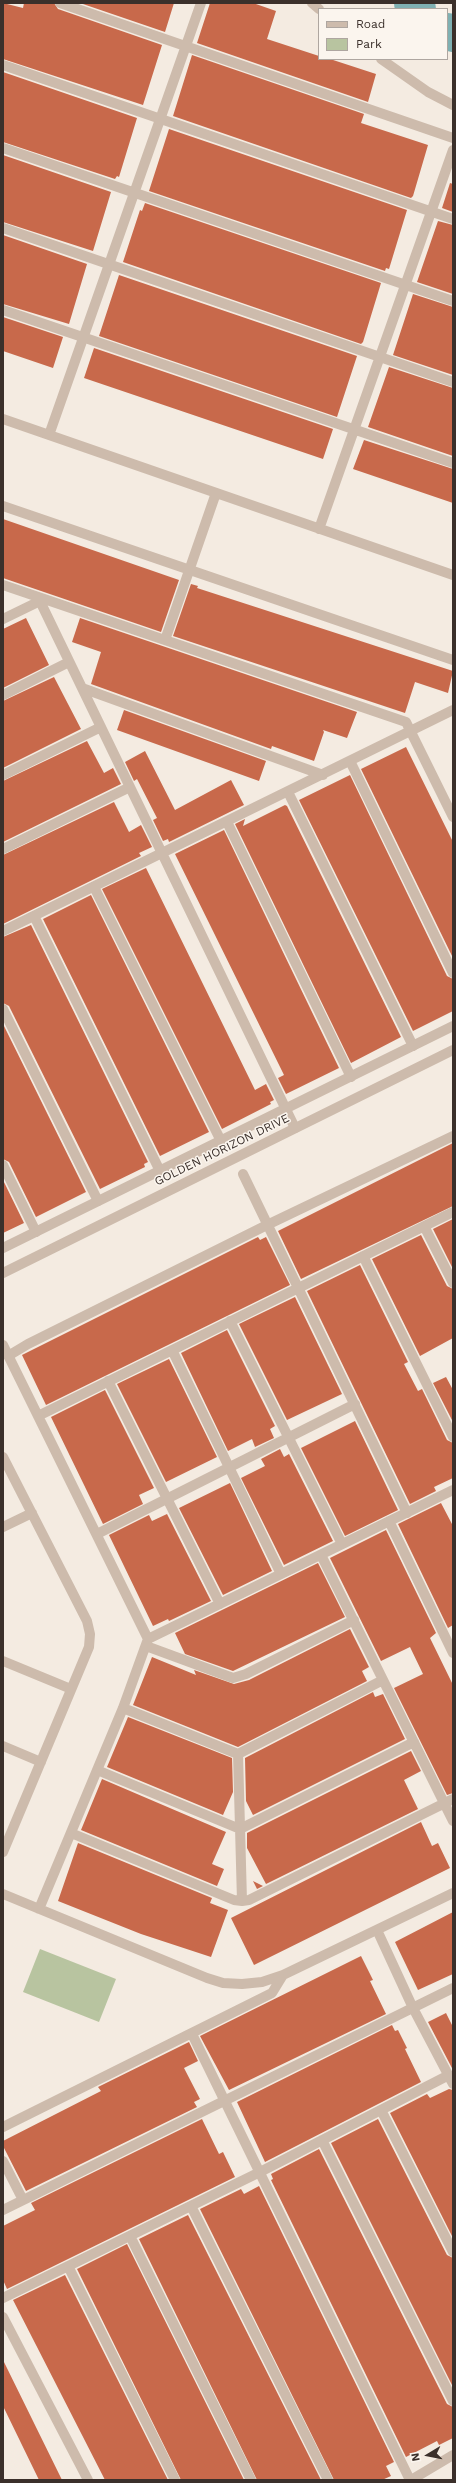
<!DOCTYPE html>
<html>
<head>
<meta charset="utf-8">
<style>
	body { margin:0 }
	#map { position:relative; width:456px; height:2483px; overflow:hidden; background:#f4ebe1; font-family:"Work Sans",sans-serif }
	canvas { display:block }
	.frame { position:absolute; inset:0; border:4px solid #3b302b; pointer-events:none }
	.legend { position:absolute; left:318px; top:8px; width:130px; height:52px; box-sizing:border-box; background:#fbf5ee; border:1px solid #aea6a0; margin:0; padding:5px 7px; list-style:none; font-size:12px; color:#3b302b }
	.legend li { display:flex; align-items:center; gap:8px; height:20px }
	.legend b { width:20px; border:1px solid #aea6a0 }
	.north { position:absolute; left:408px; top:2435px; width:40px; height:40px; -webkit-text-stroke:3px #fbf5ee; paint-order:stroke; rotate:260deg; font-size:11px; font-weight:700; line-height:16px; text-align:center; color:#3b302b }
	.north::after { content:''; display:block; margin:auto; width:14px; height:18px; background:#3b302b; clip-path:polygon(50% 0,100% 100%,50% 72%,0 100%) }
</style>
</head>
<body>
<div id="map">
<canvas width="456" height="2483"></canvas>
<div class="frame"></div>
<ul class="legend">
<li><b style="height:5px;background:#cdbbac"></b>Road</li>
<li><b style="height:11px;background:#b8c4a0"></b>Park</li>
</ul>
<div class="north">N</div>
</div>
<script>
const context = document.querySelector('canvas').getContext('2d');
context.lineJoin = 'round';
function fill(path, color) { context.fillStyle = color; context.fill(path, 'evenodd'); }
const shape = rows => new Path2D(rows.map(r => 'M' + r).join(''));
function stroke(path, color, width, dash) { context.strokeStyle = color; context.lineWidth = width; context.lineCap = dash ? 'butt' : 'round'; context.setLineDash(dash || []); context.stroke(path); }
function drawText(font, color, halo, rows, align = 'center') {
  context.font = font + ' "Work Sans",sans-serif'; context.lineWidth = 3; context.setLineDash([]); context.textBaseline = 'middle'; context.strokeStyle = halo; context.fillStyle = color; for (const [text, x, y, turn = 0] of rows) {
    context.save(); context.translate(x, y); context.rotate((+turn || 0) * Math.PI / 180); context.textAlign = isNaN(turn) ? turn : align; if (halo) context.strokeText(text, 0, 0); context.fillText(text, 0, 0); context.restore();
  }
}
const green = shape([
	[40,1949,116,1979,99,2022,23,1992]
]);
const river = shape([
	[412,3,418,9],
	[447,31,453,34]
]);
const building = shape([
	[3,3,23,8,24,3,54,3,58,9,162,45,143,105,3,59],
	[80,3,174,3,165,32],
	[210,3,253,3,276,11,267,39,319,56,319,59,330,59,376,74,368,102,197,43],
	[192,55,364,114,361,123,428,145,413,196,411,198,173,116],
	[3,72,137,118,119,177,117,176,115,179,3,142],
	[169,129,407,210,389,269,386,268,385,271,149,191],
	[3,155,111,192,93,251,3,222],
	[450,183,453,184,453,212,442,208],
	[145,203,381,283,363,342,361,344,123,262,140,210,142,211],
	[438,221,453,225,453,294,417,282],
	[3,235,87,264,69,324,3,304],
	[119,275,357,356,337,417,99,336],
	[413,294,453,307,453,375,393,355],
	[3,317,63,337,53,368,3,351],
	[94,348,333,429,323,459,84,378],
	[389,367,453,388,453,456,368,427],
	[364,440,453,469,453,503,353,469],
	[3,519,179,580,161,632,3,578],
	[191,584,198,586,197,588,453,671,448,693,415,682,405,713,173,636],
	[26,618,49,665,3,688,3,629],
	[80,618,357,712,347,738,323,730,324,732,314,761,272,746,271,749,91,684,101,652,72,642],
	[54,677,81,729,3,768,3,701],
	[124,710,266,761,259,781,117,730],
	[87,741,104,773,113,768,121,784,3,842,3,781],
	[406,747,453,842,453,958,361,769],
	[145,751,175,810,231,780,244,805,169,842,168,839,163,841,153,820,157,818,137,779,134,781,125,762],
	[350,775,447,976,453,979,453,1011,413,1031,299,800],
	[114,802,129,832,141,825,152,847,139,853,141,856,3,924,3,855],
	[285,805,287,806,401,1037,351,1063,235,824,245,819,243,826],
	[224,830,339,1068,286,1094,278,1078,284,1075,175,854],
	[146,868,255,1090,266,1084,274,1100,270,1102,271,1104,222,1129,102,889],
	[91,895,209,1132,160,1156,43,919],
	[31,925,148,1162,144,1164,145,1167,100,1189,9,1006,3,1003,3,937],
	[3,1024,86,1192,36,1217,9,1162,3,1159],
	[453,1143,453,1206,301,1279,278,1231],
	[3,1180,24,1223,3,1233],
	[453,1219,453,1269,433,1229],
	[421,1235,447,1286,453,1289,453,1338,420,1356,372,1259],
	[258,1237,260,1240,266,1237,290,1285,46,1405,22,1355],
	[360,1265,408,1362,404,1364,418,1391,422,1389,447,1440,453,1443,453,1478,434,1487,436,1491,410,1504,307,1291],
	[295,1297,342,1394,287,1420,239,1324],
	[227,1330,275,1426,270,1429,274,1438,255,1447,252,1439,228,1451,181,1353],
	[169,1359,217,1457,166,1482,117,1384],
	[446,1377,453,1390,453,1422,433,1383],
	[105,1390,154,1488,139,1495,143,1504,103,1524,51,1417],
	[355,1421,398,1510,345,1536,301,1448],
	[280,1449,284,1457,289,1454,333,1541,284,1565,241,1478,265,1466,261,1459],
	[230,1483,272,1571,223,1595,179,1508],
	[441,1503,453,1526,453,1625,448,1628,398,1524],
	[167,1514,211,1601,169,1621,168,1619,153,1626,109,1535,149,1515,152,1521],
	[386,1530,436,1633,430,1638,453,1685,453,1793,447,1795,394,1688,423,1674,410,1647,381,1661,330,1558],
	[318,1563,345,1617,233,1671,185,1654,175,1633],
	[350,1629,369,1667,362,1671,367,1681,238,1747,133,1705,152,1657,196,1675,194,1670,234,1684,249,1680],
	[373,1692,375,1697,383,1694,405,1739,253,1815,246,1801,245,1758],
	[128,1717,232,1758,233,1792,223,1815,107,1767],
	[411,1751,421,1771,404,1780,418,1809,266,1884,247,1848,247,1833],
	[102,1779,226,1832,212,1864,224,1869,217,1886,81,1830],
	[421,1822,432,1846,438,1843,450,1868,254,1965,231,1918],
	[78,1843,212,1898,210,1903,228,1910,211,1957,141,1934,58,1901],
	[253,1881,263,1886,257,1889],
	[453,1912,453,1974,418,1990,395,1942],
	[361,1956,373,1980,370,1981,386,2014,229,2090,200,2036],
	[446,2013,453,2027,453,2070,428,2022],
	[392,2025,395,2031,398,2030,407,2048,405,2049,421,2082,265,2162,237,2102],
	[189,2042,198,2061,184,2068,200,2099,194,2102,197,2107,26,2191,3,2146,3,2141,101,2091,98,2087],
	[449,2089,453,2090,453,2238,390,2113,427,2094,430,2098],
	[202,2119,219,2154,223,2152,235,2177,7,2289,3,2280,3,2226,35,2210,31,2203],
	[378,2119,447,2255,453,2258,453,2387,331,2143],
	[319,2149,447,2404,453,2407,453,2438,439,2445,437,2441,406,2457,271,2180,273,2179,271,2174],
	[259,2186,394,2462,386,2466,391,2476,382,2480,334,2480,200,2209,241,2189,244,2194],
	[188,2215,321,2480,257,2480,139,2239],
	[127,2244,244,2480,181,2480,77,2269],
	[65,2275,168,2480,105,2480,13,2300],
	[3,2360,62,2480,39,2480,3,2406]
]);
const minor = shape([
	[60,3,453,138],
	[312,3,319,9],
	[381,59,428,92,453,105],
	[3,65,453,219],
	[3,148,453,301],
	[3,228,453,382],
	[3,310,453,463],
	[3,419,453,575],
	[49,435,201,3],
	[3,506,453,660],
	[319,529,453,150],
	[3,585,406,722,453,817],
	[38,597,295,1128],
	[3,619,40,601],
	[165,640,216,493],
	[82,688,323,775],
	[3,695,69,662],
	[350,761,453,973],
	[3,775,101,727],
	[288,792,413,1046],
	[227,822,351,1077],
	[3,849,130,787],
	[94,887,221,1141],
	[34,916,160,1171],
	[3,931,453,710],
	[3,1009,98,1201],
	[3,1165,36,1232],
	[243,1174,407,1513],
	[424,1226,453,1283],
	[363,1256,453,1437],
	[230,1321,342,1544],
	[3,1345,148,1639,123,1708,39,1909],
	[172,1350,281,1574],
	[8,1356,28,1344,267,1225,453,1136],
	[108,1381,220,1604],
	[38,1416,453,1212],
	[3,1457,87,1621,90,1634,89,1647,3,1852],
	[389,1521,453,1653],
	[3,1527,32,1513],
	[97,1534,355,1404],
	[321,1555,453,1821],
	[148,1639,453,1490],
	[146,1646,233,1678,246,1674,354,1620],
	[3,1661,71,1689],
	[123,1708,238,1754,383,1680],
	[3,1746,41,1762],
	[238,1754,242,1901],
	[97,1770,240,1829,414,1742],
	[71,1833,234,1900,242,1901,249,1900,453,1799],
	[3,1894,207,1978,223,1983,242,1984,262,1982,283,1975,453,1893],
	[377,1930,413,2008,453,2084],
	[192,2034,410,2480],
	[381,2110,453,2252],
	[3,2127,272,1993,283,1975],
	[322,2140,453,2401],
	[3,2161,23,2200],
	[191,2206,328,2480],
	[3,2210,453,1988],
	[130,2236,251,2480],
	[68,2266,175,2480],
	[3,2298,260,2172,449,2075],
	[3,2317,88,2480],
	[411,2480,453,2455]
]);
const tertiary = shape([
	[3,1248,453,1026],
	[3,1273,453,1050]
]);
const streetNames = [
	["GOLDEN HORIZON DRIVE",222,1150,-26]
];
fill(green, '#b8c4a0');
stroke(river, '#7fb0b2', 36);
fill(building, '#c8694b');
stroke(minor, '#cdbbac', 10);
stroke(tertiary, '#cdbbac', 10);
drawText('12px', '#3b302b', '#fbf5ee', streetNames);
</script>
</body>
</html>
